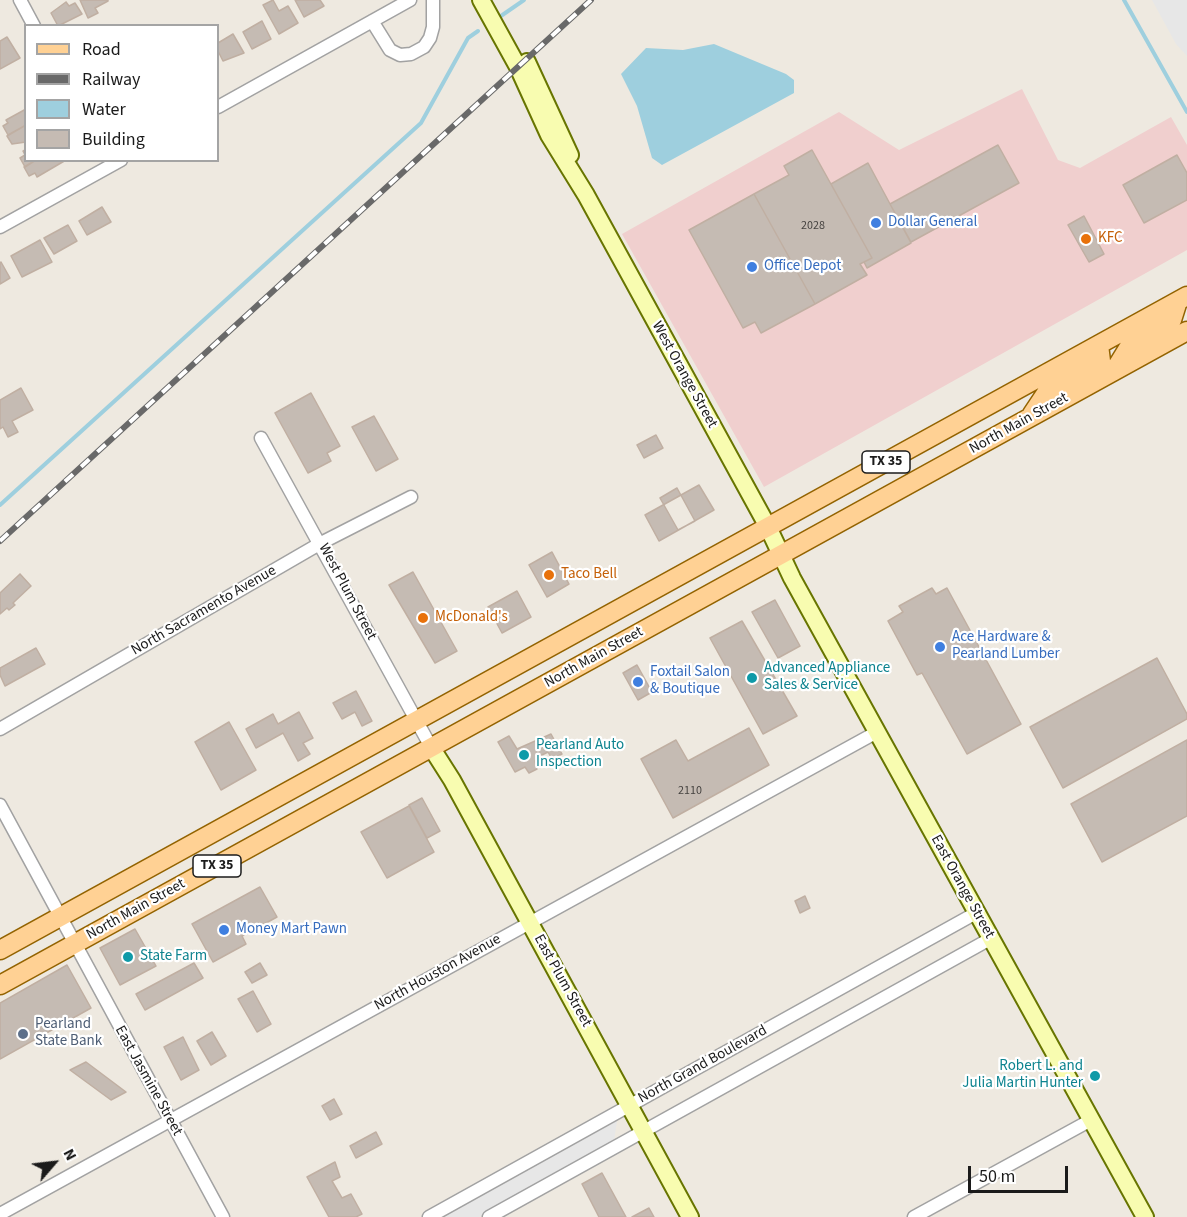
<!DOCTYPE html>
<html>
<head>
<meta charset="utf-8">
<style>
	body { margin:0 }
	#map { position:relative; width:1187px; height:1217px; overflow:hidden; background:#eee9e0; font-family:"Source Sans 3",sans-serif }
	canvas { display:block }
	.legend { position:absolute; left:24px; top:24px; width:195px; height:138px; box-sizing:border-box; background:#fff; border:2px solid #a4a4a4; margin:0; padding:8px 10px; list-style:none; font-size:18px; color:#1b1b1b }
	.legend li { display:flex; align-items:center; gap:12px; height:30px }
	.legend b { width:30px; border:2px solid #a4a4a4 }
	.north { position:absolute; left:24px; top:1133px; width:60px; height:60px; -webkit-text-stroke:4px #fff; paint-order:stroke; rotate:62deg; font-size:16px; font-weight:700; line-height:24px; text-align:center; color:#1b1b1b }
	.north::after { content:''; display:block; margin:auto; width:21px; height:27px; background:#1b1b1b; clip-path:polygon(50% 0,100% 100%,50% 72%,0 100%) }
	.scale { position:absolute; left:968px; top:1166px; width:100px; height:27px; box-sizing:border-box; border:3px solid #1b1b1b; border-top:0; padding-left:8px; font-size:18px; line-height:21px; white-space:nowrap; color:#1b1b1b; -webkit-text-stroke:4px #fff; paint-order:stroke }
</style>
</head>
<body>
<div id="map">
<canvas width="1187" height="1217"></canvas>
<ul class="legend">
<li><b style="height:8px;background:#ffd194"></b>Road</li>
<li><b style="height:8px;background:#696969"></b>Railway</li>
<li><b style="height:16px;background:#9ecfde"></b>Water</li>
<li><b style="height:16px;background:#c5bbb3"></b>Building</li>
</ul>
<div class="north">N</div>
<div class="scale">50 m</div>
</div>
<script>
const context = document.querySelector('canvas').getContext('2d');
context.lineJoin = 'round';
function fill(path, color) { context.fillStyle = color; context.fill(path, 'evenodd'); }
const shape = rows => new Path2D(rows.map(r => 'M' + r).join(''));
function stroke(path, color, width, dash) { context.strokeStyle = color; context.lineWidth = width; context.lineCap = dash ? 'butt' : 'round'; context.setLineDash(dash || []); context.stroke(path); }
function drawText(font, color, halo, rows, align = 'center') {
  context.font = font + ' "Source Sans 3",sans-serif'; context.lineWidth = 4.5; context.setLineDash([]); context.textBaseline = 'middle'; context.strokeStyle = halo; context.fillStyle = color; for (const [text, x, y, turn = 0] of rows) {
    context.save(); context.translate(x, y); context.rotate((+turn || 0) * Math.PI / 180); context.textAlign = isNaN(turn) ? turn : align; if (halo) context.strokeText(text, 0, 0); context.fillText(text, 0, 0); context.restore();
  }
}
const commercial = shape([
	[1022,89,1058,160,1080,168,1171,117,1187,145,1187,250,764,487,622,234,839,112,899,150]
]);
const parking = shape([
	[1152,0,1187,0,1187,56,1176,44],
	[618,1115,614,1141,479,1217,446,1217,447,1211]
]);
const water = shape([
	[714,44,786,74,794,80,794,93,662,165,652,158,637,106,621,74,646,48,683,50]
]);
const stream = shape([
	[1124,0,1187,112],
	[498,18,524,0],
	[0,505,421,123,468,38,478,31]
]);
const building = shape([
	[80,0,108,0,108,1,95,8,98,13,88,18,80,0],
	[273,0,279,11,288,6,298,23,279,34,263,5,273,0],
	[295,0,320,0,324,6,304,17,295,0],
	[66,2,69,6,75,3,82,14,58,26,51,13,66,2],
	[262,21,271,39,252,49,243,32,262,21],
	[233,34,244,53,223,61,218,51,218,43,233,34],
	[7,37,20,58,0,69,0,41,7,37],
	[26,109,26,125,8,135,3,126,8,123,6,120,26,109],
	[26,125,26,142,12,144,7,136,26,125],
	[998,145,1019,183,911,242,890,204,998,145],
	[26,149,26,160,36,160,25,167,20,158,25,155,23,151,26,149],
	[812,150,872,258,860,264,867,275,815,304,754,194,789,175,784,166,812,150],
	[1177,155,1187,173,1187,200,1144,223,1123,185,1177,155],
	[36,160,66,160,37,177,35,173,29,176,24,167,36,160],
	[868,163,911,243,867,268,864,262,872,258,831,184,868,163],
	[754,194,815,304,761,333,755,322,743,328,689,230,754,194],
	[102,207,111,222,87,235,79,221,102,207],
	[1084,216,1104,254,1089,262,1068,225,1084,216],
	[68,225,77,241,54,254,44,238,68,225],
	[40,240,52,262,22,277,11,256,40,240],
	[1,262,10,278,0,284,0,263,1,262],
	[21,388,33,410,12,421,18,432,8,437,3,427,0,429,0,400,21,388],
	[311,393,340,446,327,453,331,461,308,473,275,413,311,393],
	[374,416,398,459,376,471,352,427,374,416],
	[656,435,663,448,644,458,637,445,656,435],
	[699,485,714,510,659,541,645,515,699,485],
	[677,488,695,521,678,530,660,498,677,488],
	[552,552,569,584,547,597,529,565,552,552],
	[413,572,457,651,435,663,389,585,413,572],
	[20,574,31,586,13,603,15,605,9,610,7,608,0,614,0,593,20,574],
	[932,588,936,594,947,588,1021,724,967,754,922,673,917,675,888,621,903,612,899,606,932,588],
	[517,591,531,617,502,633,488,607,517,591],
	[775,600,800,646,778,658,752,612,775,600],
	[742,621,797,716,763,734,710,638,742,621],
	[36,648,45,664,5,686,0,675,0,668,36,648],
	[1157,658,1187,714,1187,719,1063,788,1030,727,1157,658],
	[637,665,652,692,638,700,623,673,637,665],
	[356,691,372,721,362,726,355,712,342,719,333,703,356,691],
	[299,712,313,738,303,743,310,754,298,761,283,733,256,748,246,729,273,714,278,724,299,712],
	[229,722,256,770,221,790,195,742,229,722],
	[749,728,769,765,673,818,641,759,676,740,688,761,749,728],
	[551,734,562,754,552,759,548,752,540,756,535,761,537,769,529,773,525,767,515,772,498,742,509,736,517,749,551,734],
	[1187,740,1187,816,1102,862,1071,804,1187,740],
	[422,798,440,831,427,838,409,805,422,798],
	[409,806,434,852,387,878,361,832,409,806],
	[260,887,277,917,242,936,246,944,213,962,192,924,260,887],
	[805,896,810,908,800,913,795,901,805,896],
	[135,929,156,966,120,985,100,948,135,929],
	[194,963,203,978,145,1010,136,994,194,963],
	[260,963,267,975,252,983,245,972,260,963],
	[67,965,91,1008,0,1059,0,1003,67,965],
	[253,991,271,1024,257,1032,238,999,253,991],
	[212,1032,226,1056,211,1065,197,1041,212,1032],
	[183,1037,199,1070,181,1080,164,1047,183,1037],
	[86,1062,126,1092,111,1100,70,1070,86,1062],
	[334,1099,342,1114,330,1120,322,1106,334,1099],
	[376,1132,382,1144,356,1158,350,1146,376,1132],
	[335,1162,340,1177,332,1181,342,1198,351,1194,362,1214,356,1217,329,1217,307,1177,335,1162],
	[602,1173,626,1217,599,1217,582,1184,602,1173],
	[649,1208,654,1217,632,1217,649,1208]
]);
const street = shape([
	[20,0,34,26],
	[372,21,390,50,400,55,411,54,424,47,430,38,433,27,433,0],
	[218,107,410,0],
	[0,227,121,160],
	[261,438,431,747],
	[0,729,321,543,411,497],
	[0,805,223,1217],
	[0,1214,877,732],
	[429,1217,976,913],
	[489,1217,990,939],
	[914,1217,1091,1120]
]);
const secondary = shape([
	[481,0,518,67,549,135,586,195,768,527,792,578,1145,1217],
	[527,62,570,155],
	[431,747,452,780,690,1217]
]);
const primary = shape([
	[1114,371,1130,345,1172,320,1178,301],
	[1032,414,1046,393,1101,361,1099,345],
	[0,950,1187,296],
	[0,985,1187,331]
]);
const rail = shape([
	[0,541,591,0]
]);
const markers = [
	[876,223,6,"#3f7fe0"],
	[1086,239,6,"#e8710a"],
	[752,267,6,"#3f7fe0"],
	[549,575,6,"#e8710a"],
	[423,618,6,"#e8710a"],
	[940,647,6,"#3f7fe0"],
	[752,678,6,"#0f9aa8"],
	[638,682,6,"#3f7fe0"],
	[524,755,6,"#0f9aa8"],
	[224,930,6,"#3f7fe0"],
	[128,957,6,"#0f9aa8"],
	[23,1034,6,"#5c6f8a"],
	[1095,1076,6,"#0f9aa8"]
];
const numberNames = [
	["2028",813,226],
	["2110",690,791]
];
const shields = [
	[886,462,48],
	[217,866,48]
];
const shieldNames = [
	["TX 35",886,462],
	["TX 35",217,866]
];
const shopNames = [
	["Dollar General",888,223],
	["Office Depot",764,267],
	["Ace Hardware &",952,638],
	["Pearland Lumber",952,655],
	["Foxtail Salon",650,673],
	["& Boutique",650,690],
	["Money Mart Pawn",236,930]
];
const foodNames = [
	["KFC",1098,239],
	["Taco Bell",561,575],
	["McDonald's",435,618]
];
const streetNames = [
	["West Orange Street",684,375,61],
	["North Main Street",1019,424,-29],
	["West Plum Street",347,592,62],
	["North Sacramento Avenue",204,611,-30],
	["North Main Street",594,658,-29],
	["East Orange Street",962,887,61],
	["North Main Street",136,910,-29],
	["North Houston Avenue",438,973,-29],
	["East Plum Street",562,981,61],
	["North Grand Boulevard",703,1065,-29],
	["East Jasmine Street",148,1081,61]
];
const cultureNames = [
	["Advanced Appliance",764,669],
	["Sales & Service",764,686],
	["Pearland Auto",536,746],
	["Inspection",536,763],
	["State Farm",140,957],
	["Robert L. and",1083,1067,"right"],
	["Julia Martin Hunter",1083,1084,"right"]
];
const serviceNames = [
	["Pearland",35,1025],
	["State Bank",35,1042]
];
fill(commercial, '#f0cfce');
fill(parking, '#e7e7e7');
fill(water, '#9ecfde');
stroke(stream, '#9ecfde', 4);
fill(building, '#c5bbb3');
stroke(building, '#c0afa2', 1.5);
stroke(street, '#a2a2a2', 15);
stroke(secondary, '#687500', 20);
stroke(primary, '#936300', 21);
stroke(street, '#fff', 12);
stroke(secondary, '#f8fcb0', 16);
stroke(primary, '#ffd194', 18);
stroke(rail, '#696969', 6);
stroke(rail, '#fff', 4, [11]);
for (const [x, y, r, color] of markers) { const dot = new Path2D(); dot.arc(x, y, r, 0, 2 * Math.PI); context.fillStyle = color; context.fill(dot); stroke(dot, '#fff', 2); }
drawText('12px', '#464341', null, numberNames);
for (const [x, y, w] of shields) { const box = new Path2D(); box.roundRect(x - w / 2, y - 11, w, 22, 4.5); context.fillStyle = '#fff'; context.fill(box); stroke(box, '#1b1b1b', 1.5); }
drawText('bold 14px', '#1b1b1b', null, shieldNames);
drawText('15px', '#366cbe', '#fff', shopNames, 'left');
drawText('15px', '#c56008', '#fff', foodNames, 'left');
drawText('15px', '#1b1b1b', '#fff', streetNames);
drawText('15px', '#0d838f', '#fff', cultureNames, 'left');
drawText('15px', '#4e5e75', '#fff', serviceNames, 'left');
</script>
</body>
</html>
